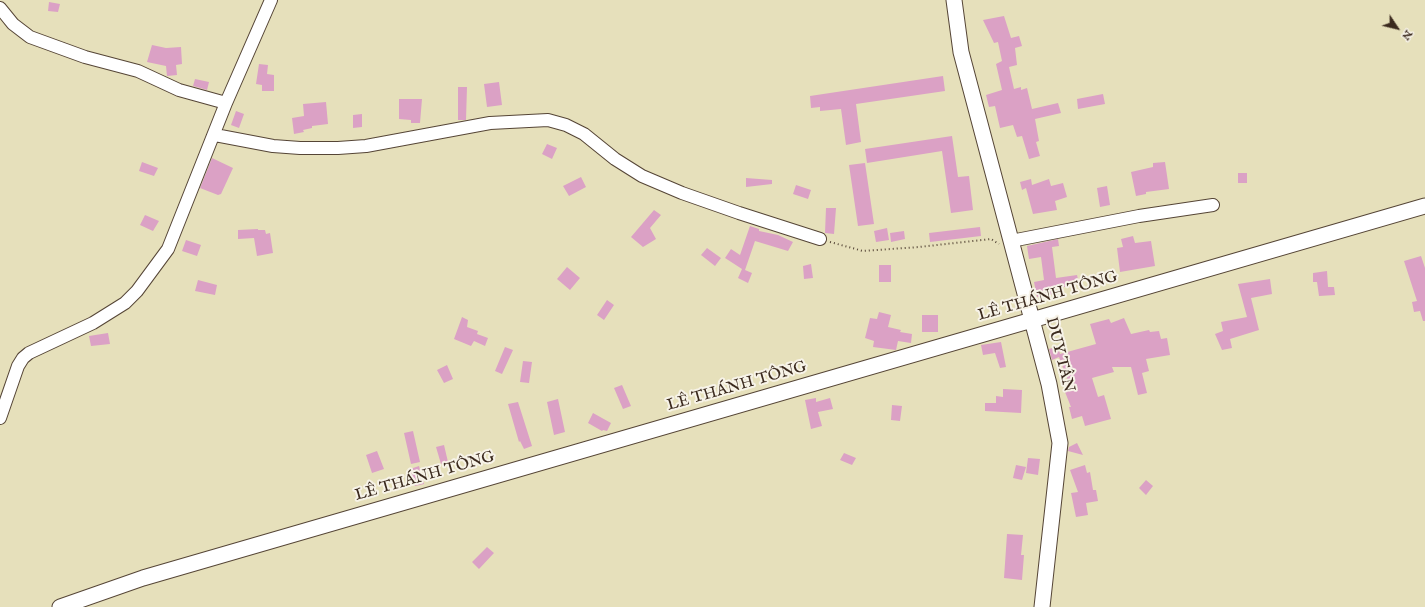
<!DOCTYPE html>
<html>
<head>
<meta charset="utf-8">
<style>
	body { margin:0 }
	#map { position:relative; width:1425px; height:607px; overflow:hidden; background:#e6e0bb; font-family:"IM FELL English",serif }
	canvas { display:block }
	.north { position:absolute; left:1377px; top:8px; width:40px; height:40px; -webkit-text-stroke:3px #f7f3e8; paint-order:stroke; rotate:125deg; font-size:11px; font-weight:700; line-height:16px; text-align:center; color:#3b2a1e }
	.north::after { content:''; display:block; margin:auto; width:14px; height:18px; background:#3b2a1e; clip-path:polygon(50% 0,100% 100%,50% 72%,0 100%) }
</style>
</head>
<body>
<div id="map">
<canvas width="1425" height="607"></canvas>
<div class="north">N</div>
</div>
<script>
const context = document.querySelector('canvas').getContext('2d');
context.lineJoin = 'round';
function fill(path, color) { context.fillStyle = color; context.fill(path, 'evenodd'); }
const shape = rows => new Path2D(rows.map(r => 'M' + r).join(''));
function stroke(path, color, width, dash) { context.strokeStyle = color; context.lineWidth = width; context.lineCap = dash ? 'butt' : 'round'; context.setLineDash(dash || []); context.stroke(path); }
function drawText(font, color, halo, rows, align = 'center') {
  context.font = font + ' "IM FELL English",serif'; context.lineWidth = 4; context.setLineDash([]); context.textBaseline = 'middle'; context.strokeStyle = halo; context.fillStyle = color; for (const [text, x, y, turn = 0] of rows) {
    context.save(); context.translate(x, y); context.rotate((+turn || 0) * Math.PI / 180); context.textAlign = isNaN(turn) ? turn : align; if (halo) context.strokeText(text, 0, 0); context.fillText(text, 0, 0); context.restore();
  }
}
const building = shape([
	[49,2,60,4,58,12,48,11],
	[1004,16,1011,38,1019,36,1022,46,1015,48,1017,65,1009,67,1014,89,1021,87,1021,90,1027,88,1032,109,1058,103,1061,113,1035,119,1039,141,1036,142,1040,156,1029,159,1022,136,1017,137,1013,125,1000,128,995,106,989,107,986,95,1002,90,996,64,1002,61,998,42,994,43,983,20],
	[152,45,166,48,181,47,182,64,176,65,177,75,167,76,166,66,147,62],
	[259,64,268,65,267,74,274,75,274,91,262,91,262,85,256,84],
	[943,76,945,91,856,104,861,142,846,145,841,109,820,111,820,107,811,108,810,96],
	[195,79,209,82,207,90,193,86],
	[499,82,502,105,487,107,484,84],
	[458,87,467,87,466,120,458,120],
	[1103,94,1105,104,1078,109,1077,99],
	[399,99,422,99,420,123,411,123,411,120,399,119],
	[326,102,328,124,312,126,312,128,303,130,304,132,294,134,292,118,304,116,303,104],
	[236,111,244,114,239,128,231,125],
	[362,114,362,127,353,128,353,115],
	[952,136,958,177,969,176,973,210,951,213,942,151,867,163,865,149],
	[547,144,557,148,552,159,542,154],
	[212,158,233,168,221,194,218,195,200,188],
	[142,162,158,168,154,176,139,171],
	[1165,162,1169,189,1146,192,1146,194,1136,196,1131,172,1153,167,1153,163],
	[865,163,874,224,858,226,849,165],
	[1238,173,1247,173,1247,183,1238,183],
	[581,177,586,187,569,196,563,186],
	[746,178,772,180,772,184,746,187],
	[1031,179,1032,185,1049,179,1051,186,1063,183,1067,197,1055,201,1057,210,1033,214,1026,188,1022,190,1020,182],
	[796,185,811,190,808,199,793,194],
	[1107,186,1110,205,1100,207,1097,188],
	[826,208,836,208,834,234,825,233],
	[654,210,661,215,650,228,656,239,643,247,631,237],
	[145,215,159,221,153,231,140,225],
	[750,226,759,229,759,231,778,235,793,242,788,251,755,241,745,270,752,273,748,283,738,278,742,269,725,258,731,249,740,255],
	[980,227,981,236,930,242,929,233],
	[887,228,889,240,876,242,874,231],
	[258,229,258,230,265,230,266,234,270,233,273,253,257,256,254,238,238,239,238,230],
	[904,231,905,239,891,242,890,233],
	[1133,236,1135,243,1151,241,1155,266,1120,272,1117,248,1123,247,1121,239],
	[1058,239,1059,246,1052,247,1056,278,1077,275,1079,284,1054,289,1055,294,1037,297,1034,282,1044,280,1041,257,1029,259,1027,246],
	[186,240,201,245,197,256,182,251],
	[707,248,721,258,715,266,701,255],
	[1421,256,1425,268,1425,321,1423,321,1420,311,1414,312,1412,302,1417,301,1404,261],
	[811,264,813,278,804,279,803,266],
	[879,265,891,265,891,282,879,282],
	[567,267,580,278,570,290,557,279],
	[1327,271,1328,287,1334,287,1335,295,1319,296,1317,282,1313,282,1313,273],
	[1270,279,1272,294,1251,298,1259,330,1230,339,1232,348,1222,350,1215,334,1223,331,1221,322,1247,317,1238,284],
	[198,280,217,285,215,295,195,291],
	[607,300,614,305,604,320,597,315],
	[879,312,891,315,888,327,901,330,900,332,912,334,911,343,898,341,896,350,873,347,874,341,865,338,870,318,877,319],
	[922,315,938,315,938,332,922,332],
	[462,317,468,320,467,327,478,331,477,334,488,338,485,346,474,341,471,346,454,339],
	[1124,318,1131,334,1149,330,1150,332,1159,331,1161,339,1167,338,1170,355,1146,359,1149,371,1142,373,1147,393,1138,395,1131,367,1112,367,1114,372,1092,378,1098,397,1104,395,1111,419,1085,426,1082,416,1072,419,1069,407,1071,407,1065,392,1071,389,1070,386,1059,357,1052,360,1049,349,1058,346,1060,354,1096,344,1090,324,1109,319,1111,323],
	[108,333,110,344,91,346,89,336],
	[1001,342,1006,367,1000,368,995,353,983,355,981,345],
	[505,347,513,350,502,374,495,371],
	[523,361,532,362,529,383,520,382],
	[447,365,453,379,444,383,437,370],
	[622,385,631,406,623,409,614,388],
	[1003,389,1022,390,1021,413,985,411,985,403,996,403,996,396,1003,397],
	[816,398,816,402,830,398,833,409,818,412,822,426,811,429,805,400],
	[558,399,565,432,554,435,547,402],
	[518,402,532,446,524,449,520,441,519,442,508,404],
	[892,405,902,406,900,421,891,420],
	[593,413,611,423,607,431,603,430,602,431,588,423],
	[413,431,420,462,411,464,404,433],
	[1077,443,1083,455,1068,451,1069,447],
	[444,445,448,462,441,464,436,447],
	[377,451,384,469,372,473,366,455],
	[844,453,856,458,852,465,840,460],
	[1028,458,1040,459,1038,475,1026,473],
	[1016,465,1026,467,1022,480,1013,478],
	[1085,465,1087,473,1090,472,1093,490,1096,490,1098,501,1086,503,1088,515,1076,517,1071,493,1078,492,1070,470],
	[419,466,424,484,415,486,410,469],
	[1146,480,1153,486,1146,495,1139,488],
	[1007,534,1023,535,1021,555,1024,555,1022,580,1004,578],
	[487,547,494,553,479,569,472,562]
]);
const path = shape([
	[830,242,863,251,919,247,991,239,999,244]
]);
const minor = shape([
	[0,8,13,24,30,37,85,57,138,71,179,90,226,103],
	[215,135,273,146,300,148,338,148,366,146,490,123,548,120,566,125,584,134,615,159,642,176,682,193,739,213,820,239],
	[1011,241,1139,216,1213,205],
	[0,418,18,366,23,358,29,353,93,323,125,303,137,291,168,249,226,103,271,0]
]);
const tertiary = shape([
	[954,0,961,52,1049,384,1060,443,1042,607],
	[60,607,143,578,1425,206]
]);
const streetNames = [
	["LÊ THÁNH TÔNG",1048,297,-16],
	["DUY TÂN",1059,355,76],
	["LÊ THÁNH TÔNG",737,387,-16],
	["LÊ THÁNH TÔNG",425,477,-16]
];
fill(building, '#dba1c5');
stroke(minor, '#554536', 14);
stroke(tertiary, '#554536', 17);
stroke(path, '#554536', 2, [1, 3]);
stroke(minor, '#fff', 12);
stroke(tertiary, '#fff', 15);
drawText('16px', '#3b2a1e', '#f7f3e8', streetNames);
</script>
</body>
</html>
